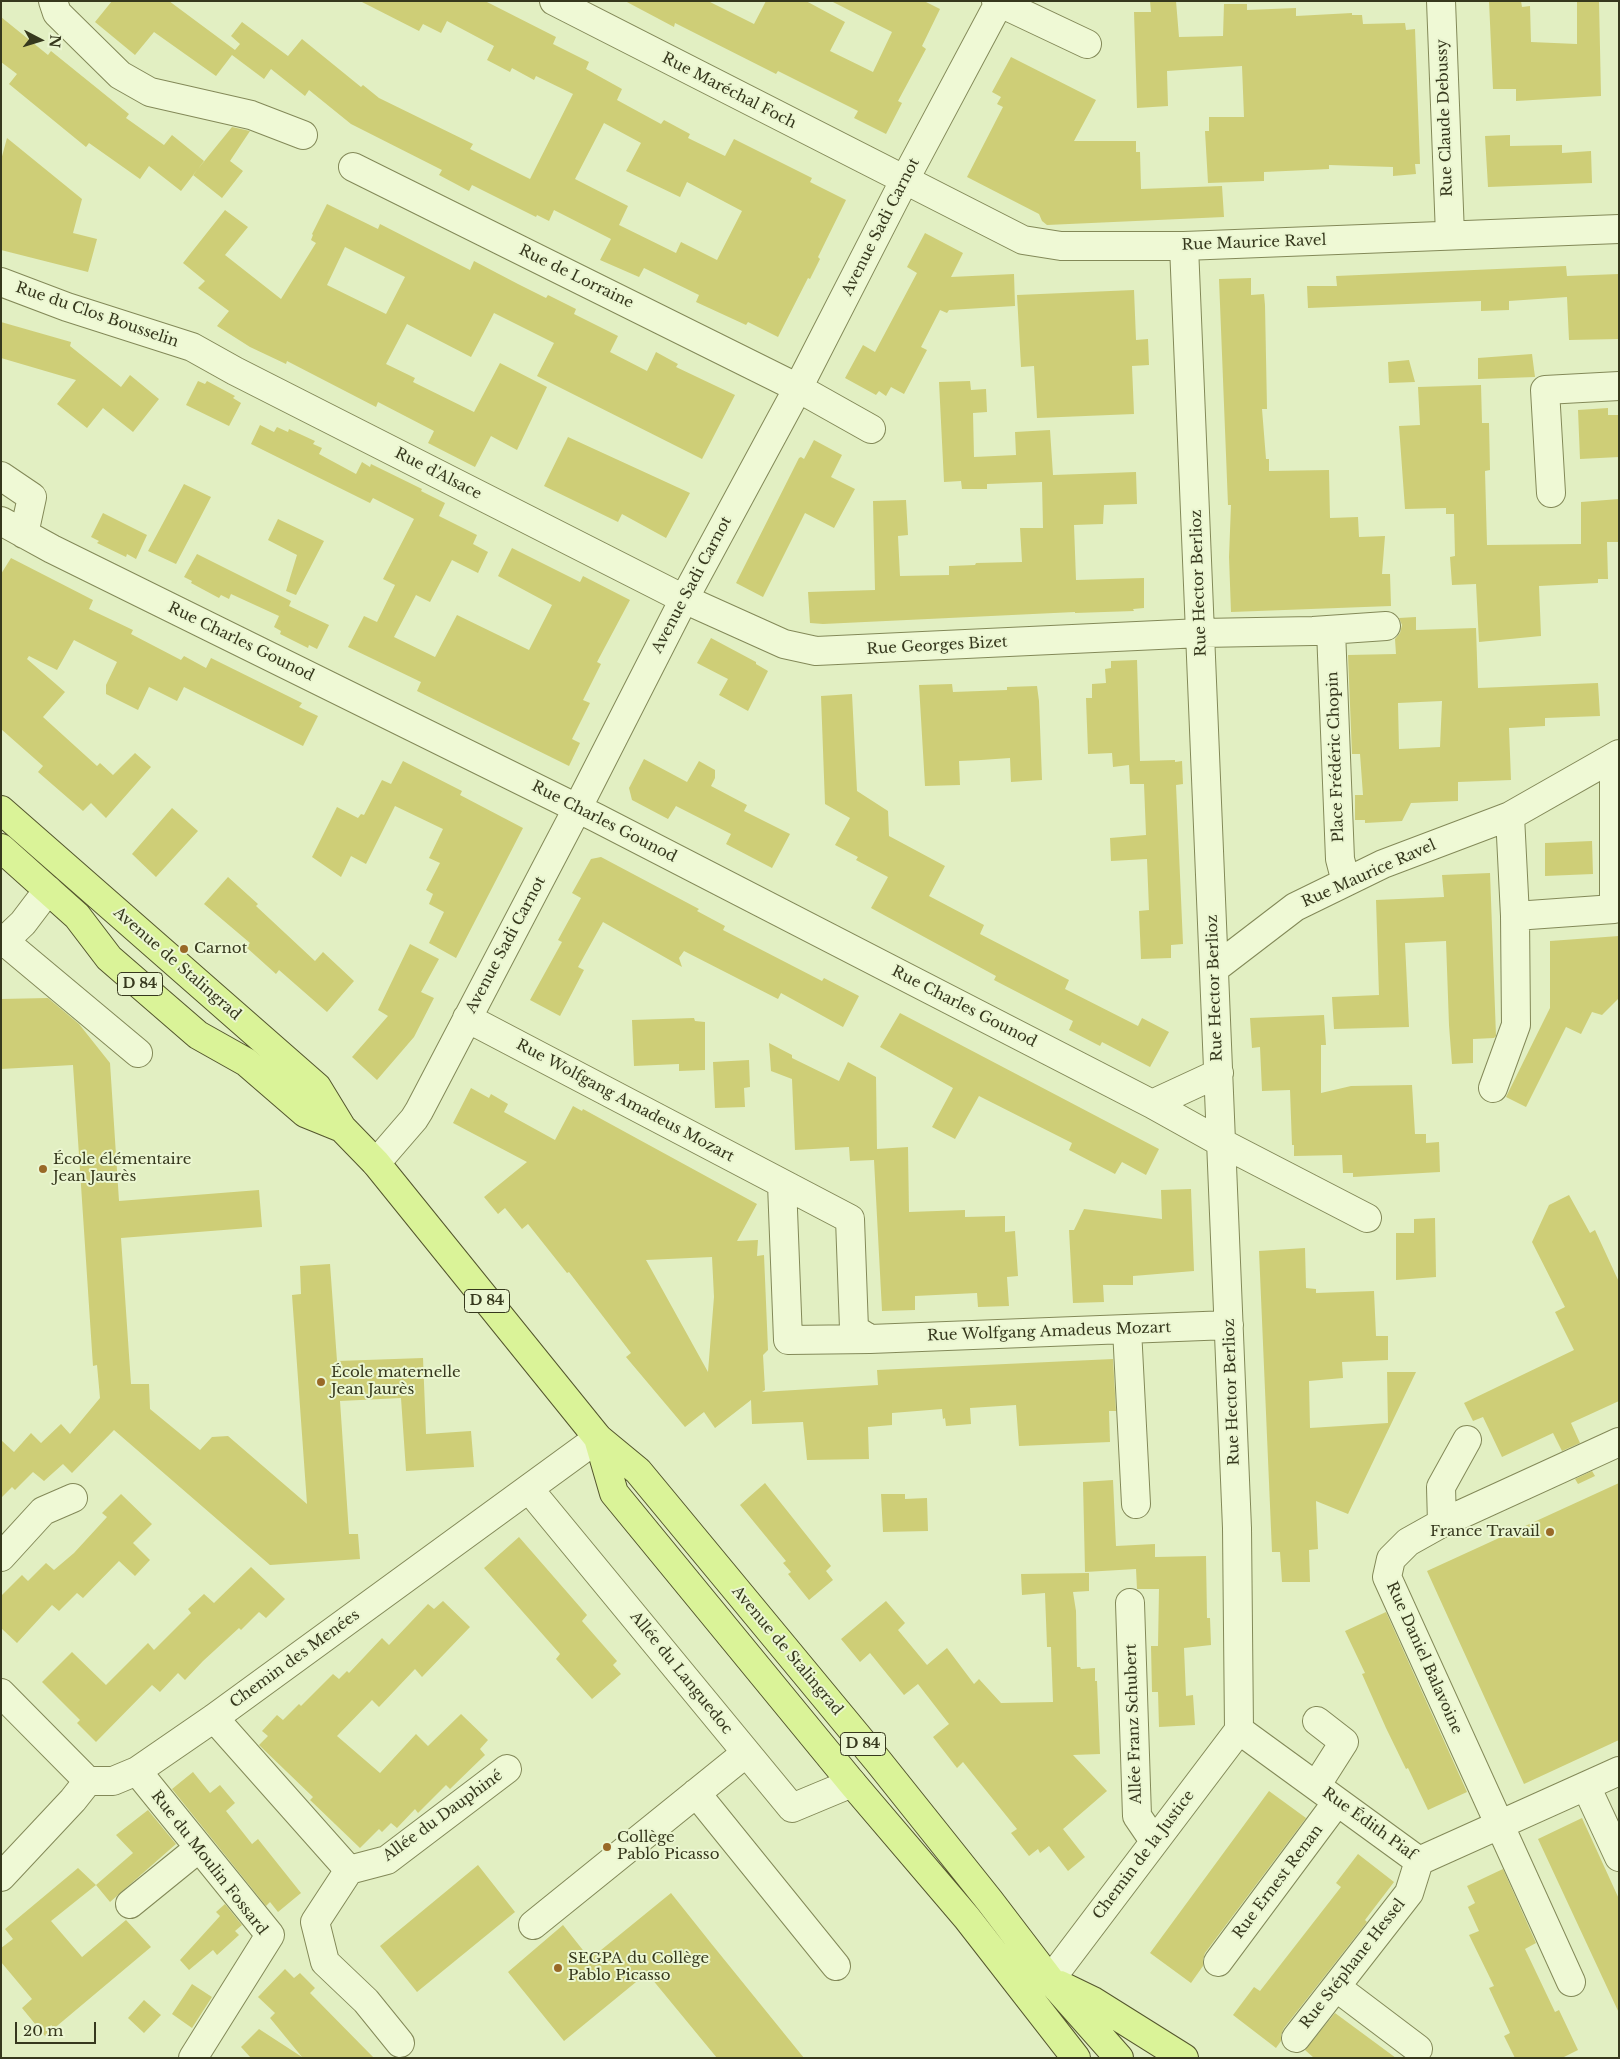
<!DOCTYPE html>
<html>
<head>
<meta charset="utf-8">
<style>
	body { margin:0 }
	#map { position:relative; width:1620px; height:2059px; overflow:hidden; background:#e2efc2; font-family:"Libre Baskerville",serif }
	canvas { display:block }
	.frame { position:absolute; inset:0; border:2px solid #36381d; pointer-events:none }
	.north { position:absolute; left:15px; top:15px; width:50px; height:50px; -webkit-text-stroke:4px #ebf6d1; paint-order:stroke; rotate:95deg; font-size:14px; font-weight:700; line-height:20px; text-align:center; color:#36381d }
	.north::after { content:''; display:block; margin:auto; width:18px; height:22px; background:#36381d; clip-path:polygon(50% 0,100% 100%,50% 72%,0 100%) }
	.scale { position:absolute; left:15px; top:2022px; width:81px; height:22px; box-sizing:border-box; border:2px solid #36381d; border-top:0; padding-left:6px; font-size:15px; line-height:18px; white-space:nowrap; color:#36381d; -webkit-text-stroke:4px #ebf6d1; paint-order:stroke }
</style>
</head>
<body>
<div id="map">
<canvas width="1620" height="2059"></canvas>
<div class="frame"></div>
<div class="north">N</div>
<div class="scale">20 m</div>
</div>
<script>
const context = document.querySelector('canvas').getContext('2d');
context.lineJoin = 'round';
function fill(path, color) { context.fillStyle = color; context.fill(path, 'evenodd'); }
const shape = rows => new Path2D(rows.map(r => 'M' + r).join(''));
function stroke(path, color, width, dash) { context.strokeStyle = color; context.lineWidth = width; context.lineCap = dash ? 'butt' : 'round'; context.setLineDash(dash || []); context.stroke(path); }
function drawText(font, color, halo, rows, align = 'center') {
  context.font = font + ' "Libre Baskerville",serif'; context.lineWidth = 4; context.setLineDash([]); context.textBaseline = 'middle'; context.strokeStyle = halo; context.fillStyle = color; for (const [text, x, y, turn = 0] of rows) {
    context.save(); context.translate(x, y); context.rotate((+turn || 0) * Math.PI / 180); context.textAlign = isNaN(turn) ? turn : align; if (halo) context.strokeText(text, 0, 0); context.fillText(text, 0, 0); context.restore();
  }
}
const building = shape([
	[112,1,169,1,235,50,240,44,231,36,242,22,288,56,302,39,361,87,363,85,379,98,473,144,470,149,530,179,573,94,536,76,534,80,512,68,510,72,487,60,494,46,447,21,441,33,423,24,419,31,360,1,485,1,556,37,553,44,589,62,586,69,622,89,617,100,661,124,664,120,690,134,688,138,725,156,734,139,812,178,810,182,846,200,818,257,820,259,810,279,808,278,778,337,748,322,746,325,696,302,699,295,644,268,639,277,600,260,611,239,554,210,549,221,537,215,536,217,472,185,469,191,439,175,442,170,351,124,309,90,305,96,271,69,264,79,232,55,216,76,154,32,135,55,95,22],
	[604,123,641,143,626,171,680,197,687,182,742,211,717,260,681,242,676,253,619,225,628,206,575,179],
	[625,1,708,1,754,24,766,1,806,1,845,22,830,51,873,72,892,32,831,1,924,1,940,9,922,46,926,49,898,101,902,103,886,134,854,118,858,111,778,71,776,74,675,23,674,27],
	[1150,1,1176,1,1179,37,1223,36,1224,4,1247,4,1247,10,1296,8,1296,16,1352,13,1352,15,1362,15,1363,24,1405,23,1406,30,1415,29,1420,164,1415,164,1416,174,1393,176,1393,167,1329,165,1329,169,1264,172,1264,181,1208,183,1205,131,1209,131,1209,117,1244,117,1242,66,1167,71,1168,106,1137,108,1134,12,1151,12],
	[1489,1,1521,1,1522,7,1530,6,1531,42,1577,44,1577,1,1599,1,1601,96,1516,101,1516,89,1493,89],
	[1,17,48,55,51,51,129,114,126,118,164,145,172,135,204,161,181,191,149,166,140,179,89,143,86,147,9,84,17,74,1,62],
	[1011,57,1096,100,1074,141,1136,141,1136,152,1140,152,1141,189,1222,186,1224,217,1047,225,1042,221,1039,214,967,177,1003,107,997,104,1001,97,992,92],
	[232,127,250,131,230,161,243,171,222,198,193,175],
	[1510,135,1510,146,1562,145,1562,153,1591,151,1592,183,1488,187,1485,136],
	[7,138,82,199,73,233,97,239,88,272,1,250,1,160],
	[327,204,378,229,380,224,470,270,474,261,518,284,546,298,548,295,576,309,574,314,618,336,610,352,647,371,656,352,678,364,676,367,735,395,702,459,537,376,554,343,494,313,471,357,407,324,386,364,415,378,413,382,474,412,500,363,547,387,517,450,491,436,475,467,428,443,434,431,378,402,376,407,287,361,286,364,250,347,217,326,229,311,198,288,205,281,183,263,225,210,248,227,225,255,281,299,316,243,311,240,313,235,312,234],
	[345,247,405,277,386,314,327,285],
	[925,233,963,253,951,277,1014,274,1015,306,949,310,947,313,940,310,921,347,927,350,904,394,891,387,886,396,879,391,876,395,845,378,863,345,875,352,917,273,907,267],
	[1566,266,1567,276,1619,274,1619,339,1569,340,1567,297,1509,301,1509,310,1481,311,1481,301,1308,308,1307,286,1337,286,1336,276],
	[1251,278,1251,295,1264,294,1265,305,1267,409,1262,409,1266,459,1269,459,1269,471,1329,470,1330,518,1358,517,1359,537,1385,536,1382,574,1390,574,1391,606,1231,612,1229,557,1231,505,1228,505,1219,279],
	[1134,290,1136,340,1148,339,1149,365,1132,366,1134,414,1037,418,1034,366,1021,367,1017,295],
	[1,322,71,342,70,346,121,387,130,375,159,399,133,432,103,408,87,428,57,404,76,380,1,358],
	[1532,354,1535,377,1478,379,1478,358],
	[1409,360,1415,382,1389,383,1388,362],
	[198,381,205,384,207,381,235,396,233,398,241,403,229,426,186,405],
	[970,381,971,390,986,389,987,412,973,413,974,457,1016,455,1015,432,1050,430,1053,475,1136,472,1137,504,1104,505,1103,524,1074,525,1076,580,1144,578,1144,608,1133,609,1134,611,1075,613,1075,612,823,624,810,623,808,592,875,590,873,501,906,500,908,535,898,536,900,576,949,575,949,566,975,565,976,563,1022,562,1020,528,1043,528,1042,482,987,484,987,489,962,489,961,481,944,482,939,382],
	[1481,385,1482,423,1489,423,1490,470,1485,471,1487,545,1581,544,1581,502,1619,499,1619,542,1607,542,1608,579,1598,579,1598,583,1539,586,1541,636,1479,642,1476,584,1452,585,1450,557,1455,556,1454,514,1446,514,1446,508,1405,509,1399,426,1420,425,1418,387],
	[1608,408,1608,415,1619,415,1619,457,1580,459,1578,410],
	[260,425,274,432,277,427,288,432,289,429,315,441,313,444,322,448,319,454,356,474,362,462,370,467,371,464,422,489,421,491,445,503,439,516,477,535,473,544,488,552,478,573,452,560,430,602,416,595,394,637,435,657,457,615,529,650,552,605,498,576,512,548,580,582,583,576,630,600,597,662,601,664,583,700,590,703,572,739,580,743,569,766,417,691,421,682,348,647,364,616,377,622,395,585,383,579,414,519,373,498,370,503,251,444],
	[568,437,690,493,666,538,622,514,618,522,544,486],
	[814,440,842,455,831,477,855,489,834,528,805,513,763,597,736,583,799,458,801,457,804,459],
	[184,484,211,497,176,564,148,551],
	[103,513,147,535,136,559,127,554,126,557,97,543,99,541,91,537],
	[278,519,324,541,296,595,286,591,297,555,268,540],
	[197,554,291,601,289,606,329,625,317,649,309,645,308,648,280,634,281,631,274,627,279,616,231,594,229,599,221,595,219,598,191,583,192,581,184,577],
	[11,558,93,600,89,609,133,630,131,634,181,660,184,656,206,668,211,658,302,703,299,707,318,716,303,746,184,687,177,701,149,687,138,710,106,694,106,685,117,662,74,640,57,670,29,656,27,659,65,692,43,717,97,766,100,763,113,775,135,753,151,767,106,818,91,803,83,811,38,772,43,766,1,729,1,574],
	[1416,617,1416,630,1476,628,1478,688,1598,683,1600,716,1545,718,1545,726,1509,728,1511,780,1458,782,1458,801,1411,803,1402,821,1365,823,1365,820,1355,820,1355,795,1363,795,1360,754,1352,754,1348,655,1396,654,1395,639,1400,633,1402,625,1399,618],
	[1442,701,1440,747,1399,749,1398,703],
	[711,638,756,662,756,664,768,671,748,711,719,695,728,679,697,663],
	[1137,660,1140,761,1175,760,1175,762,1182,761,1183,784,1176,785,1183,944,1171,945,1171,958,1141,959,1139,911,1149,910,1147,859,1111,861,1110,838,1146,835,1144,784,1130,784,1129,765,1113,767,1112,753,1088,754,1086,698,1092,698,1092,684,1106,683,1105,669,1111,668,1111,661],
	[952,684,953,692,1007,690,1007,687,1037,686,1039,701,1042,780,1011,782,1010,758,981,760,959,761,960,785,925,786,919,685],
	[852,694,857,791,888,811,889,836,945,866,929,896,984,925,980,934,1069,980,1065,989,1138,1026,1142,1018,1169,1032,1150,1067,1102,1042,1100,1046,1069,1030,1073,1021,994,980,996,976,871,908,888,877,856,860,858,857,835,845,850,818,825,804,821,696],
	[644,759,687,782,699,761,715,770,715,778,711,786,747,805,744,811,790,834,772,868,726,844,731,834,676,806,668,819,632,800,629,788],
	[403,761,462,791,460,795,523,828,456,958,429,943,444,912,429,904,433,894,426,890,440,863,429,858,443,829,395,806,366,864,351,856,341,877,312,857,337,807,358,818,361,814,364,815,382,780,391,784],
	[172,808,198,831,156,877,132,854],
	[1592,841,1593,874,1545,876,1545,843],
	[601,857,699,909,697,911,725,926,723,930,822,981,824,978,859,996,843,1027,781,993,778,999,684,951,679,958,682,967,603,922,578,967,584,970,560,1016,530,1000,562,942,558,940,581,898,572,893,591,859],
	[1490,873,1496,1036,1494,1038,1473,1039,1473,1063,1452,1064,1449,1025,1446,941,1405,943,1409,1027,1334,1029,1332,997,1379,995,1376,900,1444,897,1442,875],
	[228,877,258,904,256,906,315,961,323,952,354,981,327,1012,279,970,276,974,246,947,250,943,204,904],
	[1619,936,1619,998,1602,1015,1592,1012,1581,1034,1566,1027,1526,1107,1506,1097,1550,1008,1550,941],
	[410,944,439,959,421,992,434,998,414,1037,377,1080,352,1057,388,1016,378,1010],
	[48,998,79,1024,110,1063,119,1201,259,1190,262,1227,121,1238,131,1384,149,1384,150,1409,200,1450,212,1437,228,1436,307,1504,292,1295,301,1294,300,1266,330,1264,337,1361,423,1358,426,1434,471,1431,474,1467,406,1471,401,1398,340,1401,349,1534,358,1534,360,1559,270,1565,114,1430,72,1473,63,1464,44,1481,33,1472,15,1490,12,1487,1,1498,1,1440,14,1452,31,1433,41,1443,61,1424,70,1434,100,1398,97,1365,93,1366,73,1065,1,1069,1,999],
	[900,1013,1159,1149,1146,1175,1122,1162,1115,1174,1069,1150,1072,1143,979,1096,955,1139,932,1127,953,1088,880,1047],
	[1324,1015,1326,1045,1321,1045,1321,1093,1351,1086,1412,1085,1415,1134,1426,1134,1426,1143,1439,1142,1440,1172,1353,1177,1353,1173,1343,1173,1342,1155,1294,1156,1294,1145,1292,1145,1290,1090,1262,1091,1260,1047,1252,1048,1250,1018],
	[694,1018,695,1021,705,1022,705,1070,679,1071,679,1064,634,1066,632,1020],
	[769,1043,792,1055,792,1058,839,1081,848,1062,876,1077,877,1149,908,1147,909,1212,965,1210,965,1217,1005,1216,1005,1232,1015,1231,1018,1276,1007,1277,1009,1306,978,1307,977,1293,915,1296,915,1310,882,1311,874,1160,850,1161,849,1147,795,1150,792,1079,771,1071],
	[749,1060,750,1087,744,1088,745,1107,715,1108,713,1062],
	[471,1088,489,1098,491,1094,508,1104,504,1112,555,1140,573,1106,582,1111,583,1109,757,1204,737,1241,758,1240,757,1256,764,1255,768,1350,763,1355,765,1390,762,1392,878,1385,877,1370,1113,1359,1116,1411,1109,1411,1110,1442,1019,1446,1016,1405,970,1408,971,1424,946,1426,945,1418,943,1419,942,1409,892,1413,892,1425,868,1427,869,1459,807,1460,803,1422,752,1424,751,1400,715,1428,704,1412,685,1427,626,1357,631,1353,569,1272,567,1273,528,1224,522,1229,505,1208,498,1214,484,1197,527,1162,453,1123],
	[712,1257,714,1297,708,1372,646,1260],
	[1191,1189,1194,1271,1133,1276,1133,1285,1103,1285,1104,1302,1073,1303,1069,1230,1074,1230,1084,1209,1162,1219,1161,1190],
	[1569,1195,1590,1233,1595,1230,1619,1282,1619,1401,1571,1423,1580,1443,1562,1451,1553,1433,1502,1457,1483,1417,1473,1421,1464,1403,1574,1350,1555,1312,1565,1307,1532,1242,1549,1205],
	[1435,1218,1436,1277,1396,1280,1396,1233,1414,1233,1414,1219],
	[1305,1248,1306,1288,1316,1289,1316,1293,1374,1291,1376,1336,1388,1336,1388,1360,1342,1362,1343,1378,1309,1381,1310,1428,1388,1423,1387,1372,1416,1372,1348,1514,1316,1501,1318,1549,1309,1550,1310,1582,1282,1582,1280,1552,1272,1552,1259,1251],
	[1592,1471,1595,1476,1578,1484,1575,1479],
	[1113,1480,1116,1546,1155,1544,1155,1557,1206,1556,1207,1618,1210,1618,1211,1645,1184,1648,1186,1696,1193,1695,1195,1725,1159,1727,1158,1692,1152,1692,1151,1646,1158,1646,1159,1589,1137,1589,1136,1569,1085,1572,1083,1482],
	[765,1483,831,1566,826,1571,833,1580,809,1600,788,1574,791,1572,783,1563,786,1561,740,1505],
	[1619,1483,1619,1740,1524,1784,1427,1571],
	[121,1494,152,1524,133,1543,150,1560,135,1576,119,1561,83,1598,77,1593,59,1611,52,1605,17,1643,1,1628,1,1596,22,1575,28,1581,46,1563,54,1570,74,1553,107,1517,102,1513],
	[881,1494,905,1494,905,1499,927,1498,928,1531,883,1532],
	[519,1537,587,1615,582,1621,617,1661,613,1665,621,1674,592,1699,556,1659,560,1654,484,1568],
	[251,1567,285,1599,266,1618,259,1612,241,1630,239,1628,203,1661,185,1680,178,1673,160,1692,152,1685,96,1742,77,1723,80,1720,42,1682,72,1652,106,1685,148,1643,154,1650,191,1613,188,1609,204,1594,214,1603],
	[1089,1573,1089,1591,1073,1592,1076,1611,1077,1667,1080,1667,1081,1669,1095,1668,1095,1681,1097,1681,1100,1754,1073,1755,1107,1791,1063,1829,1085,1857,1068,1871,1049,1846,1040,1853,1038,1849,1029,1856,1011,1833,1017,1829,963,1762,957,1768,933,1737,949,1724,918,1684,904,1695,870,1653,860,1662,841,1639,886,1601,905,1623,898,1630,927,1665,947,1648,974,1684,979,1679,1001,1703,1053,1702,1051,1647,1047,1647,1045,1593,1022,1595,1021,1574],
	[443,1601,470,1627,422,1677,415,1669,379,1707,372,1700,337,1736,380,1773,416,1734,428,1746,461,1714,488,1740,480,1749,485,1755,450,1789,446,1785,418,1813,415,1809,397,1828,391,1823,382,1832,379,1829,360,1848,310,1800,313,1797,259,1745,268,1736,262,1731,277,1715,283,1720,299,1704,301,1706,333,1674,339,1679,347,1671,349,1673,382,1638,389,1645,428,1604,434,1609],
	[1386,1612,1467,1792,1428,1810,1408,1768,1406,1769,1386,1728,1362,1674,1365,1673,1345,1631],
	[193,1772,210,1793,220,1785,235,1803,226,1811,252,1844,258,1839,301,1893,278,1912,270,1902,266,1906,172,1789],
	[1269,1791,1306,1818,1205,1953,1203,1960,1203,1966,1191,1983,1150,1953],
	[148,1810,176,1844,110,1902,96,1885,133,1853,116,1835],
	[1582,1818,1619,1899,1619,2013,1538,1839],
	[1358,1854,1394,1882,1365,1920,1367,1922,1284,2028,1281,2035,1281,2041,1276,2048,1233,2015,1254,1987,1260,1991,1341,1887,1336,1883],
	[478,1865,515,1912,417,1992,380,1946],
	[78,1868,96,1885,51,1921,82,1957,126,1920,151,1947,45,2036,22,2008,32,1999,1,1962,1,1948,13,1939,5,1929],
	[1503,1869,1536,1943,1525,1949,1555,2012,1559,2010,1578,2050,1562,2058,1515,2058,1504,2036,1510,2033,1489,1988,1494,1986,1469,1935,1479,1931,1468,1907,1475,1903,1467,1886],
	[671,1893,710,1942,804,2058,717,2058,647,1973,564,2041,508,1972,563,1925,590,1959],
	[225,1904,242,1925,235,1931,239,1935,217,1955,213,1950,189,1970,180,1960,220,1916,216,1912],
	[285,1969,294,1978,300,1973,315,1988,310,1993,374,2058,251,2058,241,2047,259,2029,302,2057,270,2018,275,2013,258,1997],
	[192,1984,212,1997,192,2028,172,2014],
	[144,2000,161,2015,144,2033,128,2018],
	[1335,2013,1396,2058,1314,2058,1305,2050]
]);
const minor = shape([
	[53,1,57,13,120,75,150,92,251,115,303,135],
	[554,1,1023,240,1061,246,1184,246,1619,229],
	[996,1,1087,44],
	[1441,1,1450,235],
	[353,167,798,388,871,429],
	[1184,246,1237,1528,1239,1730],
	[1,282,67,307,192,347,235,371,684,599,784,644,816,651,1201,633,1313,631,1386,626],
	[1,476,32,497,24,534],
	[1551,493,1545,390,1619,386],
	[1,521,52,549,597,818,1152,1104,1222,1143,1367,1218],
	[1331,630,1340,859,1346,882],
	[1510,816,1515,916],
	[4,941,138,1053],
	[1,944,23,923,48,890],
	[1214,969,1295,907,1383,864,1510,816,1619,754],
	[467,1018,850,1219,854,1329,870,1339,1229,1325],
	[1493,1088,1516,1025,1515,916,1614,909,1614,757],
	[1152,1104,1219,1073],
	[376,1163,414,1119,419,1111,577,809,684,599,798,388,904,181,1000,1],
	[782,1184,788,1340,870,1339],
	[1127,1329,1136,1504],
	[529,1489,792,1808,852,1783],
	[1442,1523,1441,1487,1467,1440],
	[1,1557,43,1511,73,1498],
	[1130,1603,1137,1816,1154,1841],
	[1,1693,88,1781],
	[214,1718,349,1870,315,1922,325,1962,366,2001,400,2043],
	[1239,1730,1419,1861,1619,1771],
	[137,1771,270,1935,193,2058],
	[88,1781,113,1781,137,1771,214,1718,598,1438],
	[1316,1786,1344,1742,1317,1721],
	[1586,1786,1619,1857],
	[696,1793,836,1966],
	[349,1870,387,1860,507,1769],
	[1,1877,73,1800,88,1781],
	[130,1904,199,1848],
	[533,1925,746,1753],
	[1218,1962,1337,1802],
	[1050,1980,1239,1730],
	[1571,1982,1387,1577,1391,1559,1408,1542,1442,1523,1619,1442],
	[1336,1987,1418,2049],
	[1296,2038,1409,1893,1419,1861]
]);
const major = shape([
	[1,810,317,1087,342,1128,376,1163,598,1438,638,1471,878,1761,989,1900,1050,1980,1119,2058],
	[1,848,77,916,109,958,198,1035,246,1062,305,1113,342,1128],
	[598,1438,614,1493,852,1783,967,1918,1076,2058],
	[1060,1985,1093,2001,1184,2058]
]);
const markers = [
	[184,949,5,"#996927"],
	[43,1169,5,"#996927"],
	[321,1382,5,"#996927"],
	[1550,1532,5,"#996927"],
	[607,1847,5,"#996927"],
	[558,1968,5,"#996927"]
];
const shields = [
	[140,984,45],
	[487,1301,45],
	[863,1744,45]
];
const shieldNames = [
	["D 84",140,984],
	["D 84",487,1301],
	["D 84",863,1744]
];
const streetNames = [
	["Rue Maréchal Foch",729,91,27],
	["Rue Claude Debussy",1445,118,-92],
	["Avenue Sadi Carnot",881,227,-63],
	["Rue Maurice Ravel",1254,243,-2],
	["Rue de Lorraine",576,277,26],
	["Rue du Clos Bousselin",97,315,19],
	["Rue d'Alsace",438,474,27],
	["Rue Hector Berlioz",1199,583,-92],
	["Avenue Sadi Carnot",692,585,-62],
	["Rue Charles Gounod",241,642,26],
	["Rue Georges Bizet",937,646,-3],
	["Place Frédéric Chopin",1336,757,-92],
	["Rue Charles Gounod",604,822,27],
	["Rue Maurice Ravel",1369,874,-24],
	["Avenue Sadi Carnot",506,945,-62],
	["Avenue de Stalingrad",177,964,41],
	["Rue Hector Berlioz",1215,988,-92],
	["Rue Charles Gounod",964,1007,27],
	["Rue Wolfgang Amadeus Mozart",625,1101,28],
	["Rue Wolfgang Amadeus Mozart",1049,1332,-2],
	["Rue Hector Berlioz",1232,1392,-92],
	["Avenue de Stalingrad",787,1651,50],
	["Rue Daniel Balavoine",1424,1658,66],
	["Chemin des Menées",295,1659,-36],
	["Allée du Languedoc",681,1673,51],
	["Allée Franz Schubert",1134,1724,-92],
	["Allée du Dauphiné",443,1816,-36],
	["Rue Édith Piaf",1369,1824,36],
	["Chemin de la Justice",1144,1855,-53],
	["Rue du Moulin Fossard",209,1863,52],
	["Rue Ernest Renan",1278,1882,-53],
	["Rue Stéphane Hessel",1353,1964,-52]
];
const poiNames = [
	["Carnot",194,949],
	["École élémentaire",53,1160],
	["Jean Jaurès",53,1177],
	["École maternelle",331,1373],
	["Jean Jaurès",331,1390],
	["France Travail",1540,1532,"right"],
	["Collège",617,1838],
	["Pablo Picasso",617,1855],
	["SEGPA du Collège",568,1959],
	["Pablo Picasso",568,1976]
];
fill(building, '#cece77');
stroke(minor, '#838958', 30);
stroke(major, '#54562d', 30);
stroke(minor, '#eff9d5', 28);
stroke(major, '#daf398', 28);
for (const [x, y, r, color] of markers) { const dot = new Path2D(); dot.arc(x, y, r, 0, 2 * Math.PI); context.fillStyle = color; context.fill(dot); stroke(dot, '#ebf6d1', 2); }
for (const [x, y, w] of shields) { const box = new Path2D(); box.roundRect(x - w / 2, y - 11.5, w, 23, 4); context.fillStyle = '#ebf6d1'; context.fill(box); stroke(box, '#36381d', 1); }
drawText('bold 14px', '#36381d', null, shieldNames);
drawText('15px', '#36381d', '#ebf6d1', streetNames);
drawText('15px', '#36381d', '#ebf6d1', poiNames, 'left');
</script>
</body>
</html>
